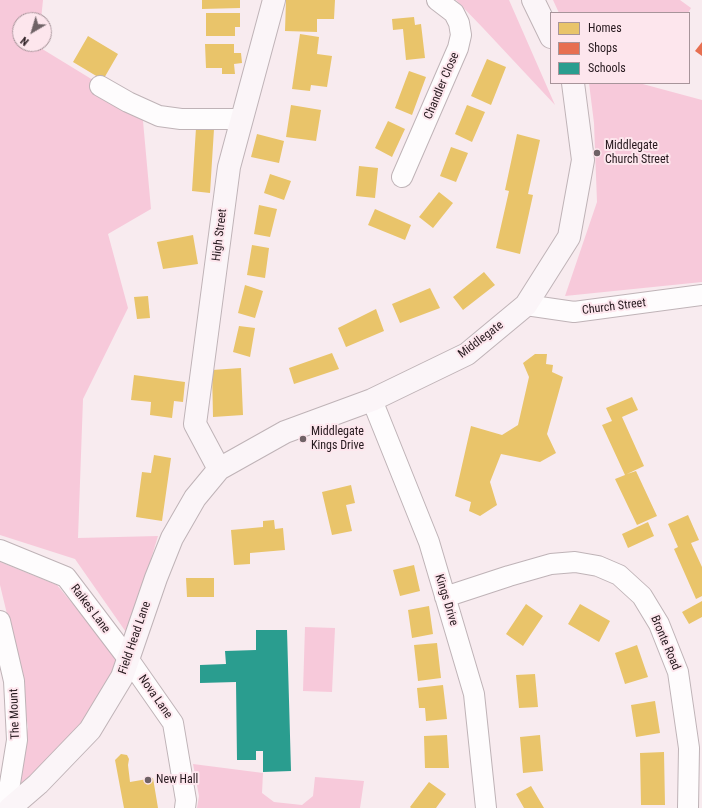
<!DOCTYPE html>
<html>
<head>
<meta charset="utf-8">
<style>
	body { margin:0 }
	#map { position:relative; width:702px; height:808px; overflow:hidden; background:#f8ebef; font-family:"Roboto Condensed",sans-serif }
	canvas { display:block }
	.legend { position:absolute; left:550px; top:12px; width:140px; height:72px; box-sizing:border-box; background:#fde6ed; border:1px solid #a7949a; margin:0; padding:5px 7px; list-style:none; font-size:12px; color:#25181d }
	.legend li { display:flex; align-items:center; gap:8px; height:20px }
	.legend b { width:20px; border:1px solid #a7949a }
	.north { position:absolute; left:12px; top:12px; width:40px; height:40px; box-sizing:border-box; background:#fde6ed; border:1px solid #a7949a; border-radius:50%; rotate:218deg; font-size:11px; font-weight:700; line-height:16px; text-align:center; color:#25181d }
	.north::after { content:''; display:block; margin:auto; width:14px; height:18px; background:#6f6266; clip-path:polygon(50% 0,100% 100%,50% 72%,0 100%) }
</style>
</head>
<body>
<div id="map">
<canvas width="702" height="808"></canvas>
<ul class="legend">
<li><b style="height:11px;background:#e9c46a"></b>Homes</li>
<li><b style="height:11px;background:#e76f51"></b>Shops</li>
<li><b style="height:11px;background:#2a9d8f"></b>Schools</li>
</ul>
<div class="north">N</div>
</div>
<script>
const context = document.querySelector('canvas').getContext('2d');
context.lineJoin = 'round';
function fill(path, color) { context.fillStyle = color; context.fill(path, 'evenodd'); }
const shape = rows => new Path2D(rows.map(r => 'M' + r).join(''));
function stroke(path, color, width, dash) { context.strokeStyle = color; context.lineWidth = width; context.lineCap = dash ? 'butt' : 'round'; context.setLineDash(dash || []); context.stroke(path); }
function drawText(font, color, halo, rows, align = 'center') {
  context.font = font + ' "Roboto Condensed",sans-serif'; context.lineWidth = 4; context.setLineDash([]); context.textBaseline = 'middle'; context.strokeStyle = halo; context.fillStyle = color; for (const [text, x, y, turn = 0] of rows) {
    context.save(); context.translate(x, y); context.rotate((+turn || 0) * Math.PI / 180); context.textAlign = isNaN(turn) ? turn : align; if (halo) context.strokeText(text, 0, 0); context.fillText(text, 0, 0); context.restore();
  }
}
const green = shape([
	[0,0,43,0,41,20,20,20,20,44,39,44,39,47,142,110,151,209,108,234,128,308,83,399,78,538,158,536,128,635,75,559,0,535],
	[456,0,509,0,555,105,483,28],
	[553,0,680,0,691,8,688,13,559,13],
	[589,83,639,83,702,100,702,282,565,296,597,202,594,123],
	[0,562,57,585,123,664,84,726,15,794,28,727,13,639,0,585],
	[305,627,335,628,332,692,303,691],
	[193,764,263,773,262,793,274,802,302,805,313,796,315,777,364,781,360,808,197,808,199,796]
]);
const homes = shape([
	[202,0,240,0,240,8,202,9],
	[286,0,335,0,334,19,317,19,317,32,285,31],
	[206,13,240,13,240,27,235,27,235,36,206,36],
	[414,17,415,25,421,24,425,58,406,60,403,29,393,30,392,19],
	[300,34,319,37,317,54,332,56,327,87,311,85,310,91,292,89],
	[88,36,118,54,103,80,73,62],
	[205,44,234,44,234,53,241,53,242,63,234,64,235,74,222,74,222,68,206,68],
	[487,59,506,67,491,105,471,96],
	[409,71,426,77,412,115,395,108],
	[291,105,321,110,316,141,286,137],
	[467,105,485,112,472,142,455,134],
	[388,121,405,129,392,157,375,148],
	[196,128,214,129,210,193,192,191],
	[257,134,284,141,279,163,251,157],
	[517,134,540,140,528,194,533,195,520,254,496,248,509,191,505,190],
	[451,147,468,153,456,182,440,176],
	[359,166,378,168,375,198,356,196],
	[270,174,291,181,284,200,264,193],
	[439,192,453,203,433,228,419,217],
	[259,205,277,209,270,237,254,234],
	[375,209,411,225,405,240,368,225],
	[193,235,198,264,163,269,157,242],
	[252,245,269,248,265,278,247,275],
	[484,272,495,285,463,310,453,297],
	[245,285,263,291,255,318,238,313],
	[430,288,440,308,400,323,392,304],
	[148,296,150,318,137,319,134,297],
	[376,309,384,331,346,347,338,328],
	[239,326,255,328,250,357,233,352],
	[332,353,339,369,294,384,289,368],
	[535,354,547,354,546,364,553,365,552,372,563,377,547,434,556,453,540,462,501,454,490,482,497,505,480,516,469,511,471,502,455,496,471,426,502,435,518,425,529,377,523,363],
	[241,368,243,415,213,417,212,370],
	[134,375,185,382,183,402,174,401,172,418,150,415,151,402,131,400],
	[632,397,638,410,622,417,644,466,627,474,636,471,657,516,637,525,615,479,625,475,602,425,612,421,606,408],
	[154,455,171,458,162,521,136,517,142,472,151,473],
	[351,485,355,503,346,505,352,531,332,535,322,492],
	[688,515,699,540,691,543,702,567,702,596,696,599,674,549,678,547,668,524],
	[274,520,275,529,283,528,285,550,250,553,250,564,234,565,231,530,263,527,263,521],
	[648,522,654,536,628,548,622,534],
	[414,565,420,591,400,596,393,570],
	[186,578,214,578,214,597,187,597],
	[702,601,702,617,689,624,682,612],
	[526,604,543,616,523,646,506,634],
	[580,604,610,621,599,642,568,624],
	[429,606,433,634,412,638,408,610],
	[437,643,441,678,418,681,414,645],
	[637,645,648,677,625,684,615,653],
	[535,674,538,707,519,708,516,675],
	[443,685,447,719,426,721,425,708,419,708,417,688],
	[655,701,660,733,636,737,631,705],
	[447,735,449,768,425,768,424,736],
	[540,735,543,771,523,773,520,737],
	[664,752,665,805,641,805,640,753],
	[121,754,127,755,129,759,128,765,130,782,153,778,158,808,124,808,115,760],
	[429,782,446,794,436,808,411,808,410,807],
	[531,786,544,808,524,808,516,794]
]);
const shops = shape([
	[702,42,702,56,695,51]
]);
const schools = shape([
	[256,630,287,630,291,771,263,772,263,751,256,751,256,760,237,760,236,682,200,683,200,665,226,664,225,651,256,650]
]);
const street = shape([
	[100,86,128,102,159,116,181,119,242,119],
	[402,177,458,48,461,35,459,23,454,13,437,0],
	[526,305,574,312,702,295],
	[372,400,429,542,474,694,486,808],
	[0,550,66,577,129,660,173,723,186,800,185,808],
	[445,597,509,576,551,564,575,562,598,566,619,575,642,596,659,624,678,672,689,748,688,808],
	[0,621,14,681,17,740,6,808]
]);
const secondary = shape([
	[533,0,551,37],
	[219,469,195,424,229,167,274,0],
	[10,808,38,784,90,730,122,677,156,578,172,538,195,498,219,469,285,432,372,400,467,354,526,305,569,237,583,160,573,83]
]);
const markers = [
	[597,153,4,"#6f6266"],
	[303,439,4,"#6f6266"],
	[148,780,4,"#6f6266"]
];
const streetNames = [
	["Chandler Close",442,86,-67],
	["High Street",220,235,-83],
	["Church Street",614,307,-7],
	["Middlegate",481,340,-37],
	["Kings Drive",446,600,73],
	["Raikes Lane",90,609,53],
	["Field Head Lane",135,638,-71],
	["Bronte Road",665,643,67],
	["Nova Lane",155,697,55],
	["The Mount",15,714,-92]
];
const poiNames = [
	["Middlegate",605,146],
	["Church Street",605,160],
	["Middlegate",311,432],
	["Kings Drive",311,446],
	["New Hall",156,780]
];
fill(green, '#f7c9da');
fill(homes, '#e9c46a');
fill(shops, '#e76f51');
fill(schools, '#2a9d8f');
stroke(street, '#bfb3b7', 22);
stroke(secondary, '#bfb3b7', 24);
stroke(street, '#fefcfd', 20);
stroke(secondary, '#fbf5f8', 22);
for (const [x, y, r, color] of markers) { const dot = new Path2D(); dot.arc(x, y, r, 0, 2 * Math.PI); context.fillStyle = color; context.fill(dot); stroke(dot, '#fde6ed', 1.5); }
drawText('12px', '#25181d', '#fde6ed', streetNames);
drawText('12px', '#25181d', '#fde6ed', poiNames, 'left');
</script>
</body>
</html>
